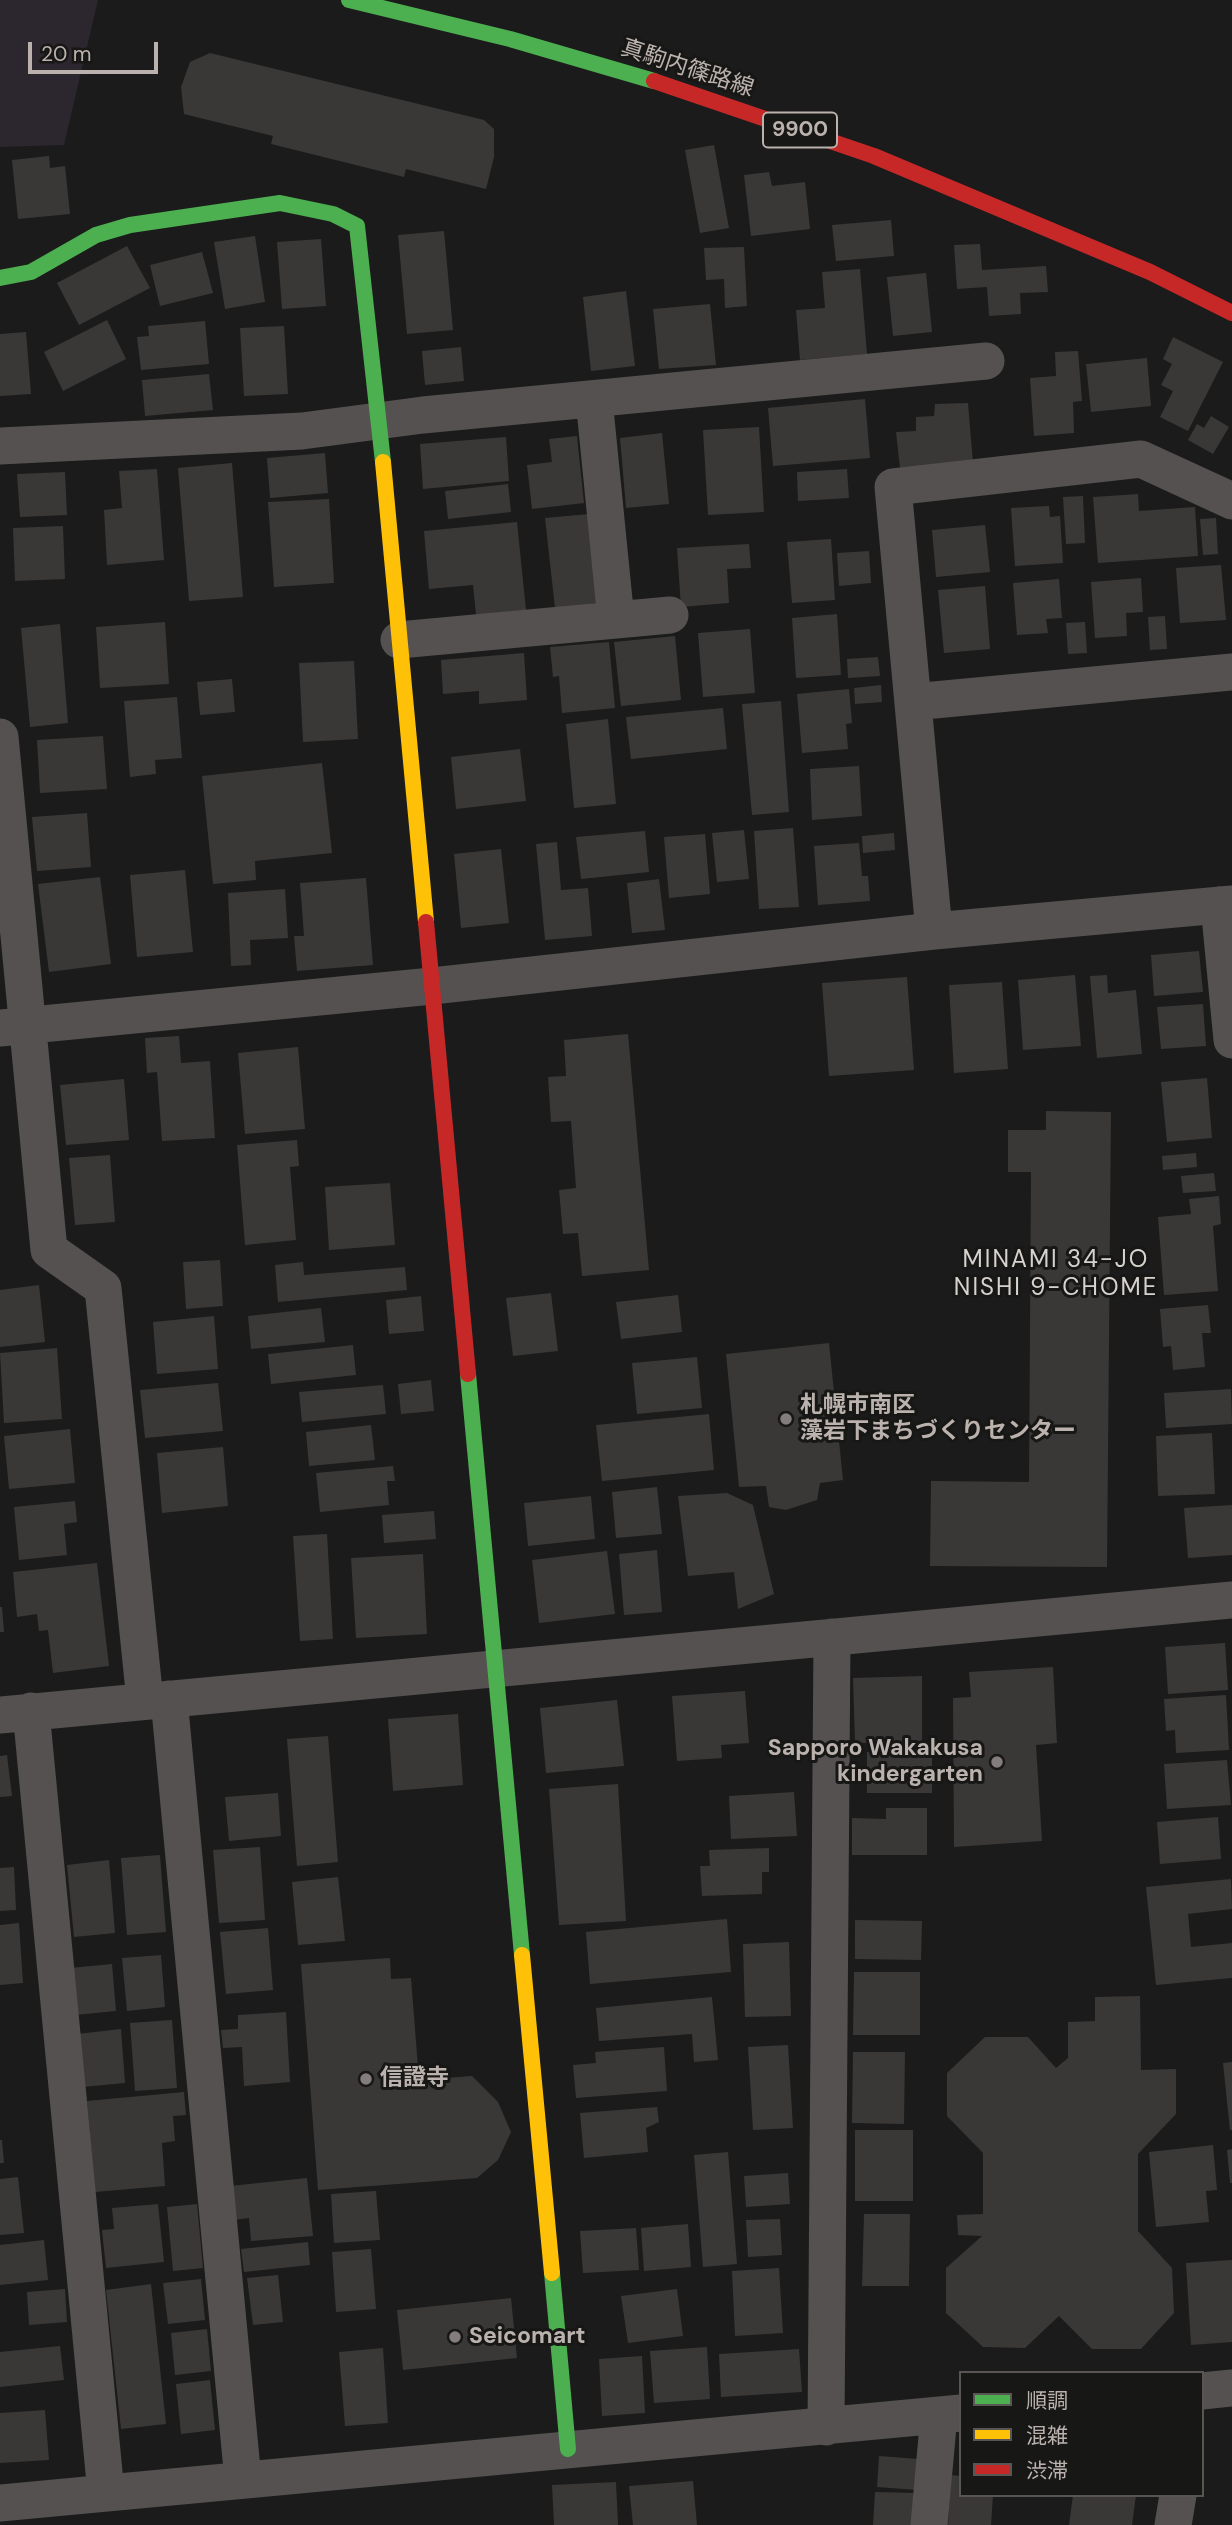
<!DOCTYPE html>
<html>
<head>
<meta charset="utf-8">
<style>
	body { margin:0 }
	#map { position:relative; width:1232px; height:2525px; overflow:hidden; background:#1b1b1b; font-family:"DM Sans","Noto Sans JP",sans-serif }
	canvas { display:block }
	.legend { position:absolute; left:959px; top:2371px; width:245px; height:126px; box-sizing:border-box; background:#171715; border:2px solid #595552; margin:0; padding:9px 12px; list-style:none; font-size:21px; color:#bbb2ae }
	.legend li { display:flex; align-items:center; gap:14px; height:35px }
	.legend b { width:35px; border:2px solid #595552 }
	.scale { position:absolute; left:28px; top:42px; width:130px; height:32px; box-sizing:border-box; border:4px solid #bbb2ae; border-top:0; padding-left:9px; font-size:21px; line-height:24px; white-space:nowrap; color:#bbb2ae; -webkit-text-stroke:5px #171715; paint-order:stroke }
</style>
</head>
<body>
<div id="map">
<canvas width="1232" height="2525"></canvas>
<ul class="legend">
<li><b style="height:9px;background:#4caf50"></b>順調</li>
<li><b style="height:9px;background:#ffc107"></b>混雑</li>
<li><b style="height:9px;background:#c62828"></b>渋滞</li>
</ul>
<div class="scale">20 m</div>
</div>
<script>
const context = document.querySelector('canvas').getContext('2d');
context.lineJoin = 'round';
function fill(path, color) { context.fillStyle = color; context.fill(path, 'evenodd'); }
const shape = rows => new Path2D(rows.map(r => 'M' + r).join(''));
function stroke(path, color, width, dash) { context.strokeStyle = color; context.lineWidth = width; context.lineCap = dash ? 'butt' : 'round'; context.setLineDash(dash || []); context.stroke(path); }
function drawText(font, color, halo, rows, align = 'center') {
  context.font = font + ' "DM Sans","Noto Sans JP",sans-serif'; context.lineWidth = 6; context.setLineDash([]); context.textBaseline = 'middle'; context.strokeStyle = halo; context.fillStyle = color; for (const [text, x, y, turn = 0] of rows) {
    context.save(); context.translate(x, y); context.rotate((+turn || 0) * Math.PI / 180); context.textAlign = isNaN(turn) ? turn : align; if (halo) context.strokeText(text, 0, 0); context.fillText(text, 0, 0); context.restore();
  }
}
const green = shape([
	[0,0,98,0,64,145,0,147]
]);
const building = shape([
	[210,53,484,120,494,129,494,157,486,189,406,169,404,177,271,144,273,136,184,114,181,87,190,62],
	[714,145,729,228,700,233,685,150],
	[49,156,50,168,65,166,70,214,18,219,12,160],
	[769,172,772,186,805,182,810,229,751,236,744,175],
	[891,220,894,256,836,261,832,225],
	[444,231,453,330,407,334,398,235],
	[255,236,265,302,225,309,214,242],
	[321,239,326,306,282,309,277,242],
	[980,244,982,270,1046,266,1048,292,1020,293,1021,314,989,316,987,287,957,289,954,245],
	[127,246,150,288,79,325,57,283],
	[744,247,747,306,725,308,724,279,706,280,704,248],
	[202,252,213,293,160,306,150,265],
	[860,269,867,354,800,360,796,310,825,308,822,272],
	[926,273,932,332,893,336,887,277],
	[626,291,635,366,591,371,583,297],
	[710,304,716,365,659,369,653,309],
	[107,320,126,359,63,391,44,352],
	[205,321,209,364,141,370,137,337,149,336,148,326],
	[284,326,288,394,244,396,240,328],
	[26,332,31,394,0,396,0,334],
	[1173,337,1223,362,1188,431,1160,417,1173,391,1161,385,1172,364,1163,359],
	[461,347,464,381,425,385,422,351],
	[1078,351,1082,401,1073,402,1074,433,1034,436,1030,378,1056,376,1055,352],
	[1147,358,1151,406,1091,412,1086,364],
	[209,374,213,410,145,416,142,380],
	[865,399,870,458,773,466,768,408],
	[968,403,973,463,900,468,896,432,916,431,916,417,934,416,935,404],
	[1211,416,1229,427,1213,454,1188,440,1197,424,1204,428],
	[759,427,764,512,708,515,703,430],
	[662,433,669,504,626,508,620,438],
	[577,436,584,503,532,509,527,465,552,462,549,439],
	[506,437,509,481,423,489,420,444],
	[325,453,328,493,270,498,267,458],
	[232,463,243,597,189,601,178,468],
	[157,469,164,560,107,565,104,510,122,508,119,471],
	[847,469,849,498,798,501,797,472],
	[65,472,67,515,20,517,17,474],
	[508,484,511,512,448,519,445,491],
	[1138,494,1139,511,1195,507,1198,556,1098,563,1093,497],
	[1083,496,1085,543,1066,544,1063,497],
	[329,499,334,583,274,587,268,502],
	[1049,506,1050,517,1060,516,1063,563,1015,566,1011,508],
	[589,514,598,603,555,608,545,518],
	[1216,518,1218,554,1203,555,1200,519],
	[517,522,526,610,476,615,473,585,429,589,424,531],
	[985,525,990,572,936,577,932,530],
	[63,526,65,579,15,581,13,528],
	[831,539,835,600,792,603,787,542],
	[749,544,751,568,727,569,729,603,681,607,677,548],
	[869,551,871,583,839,586,837,553],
	[1221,565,1226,620,1180,623,1176,568],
	[1141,578,1143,612,1126,613,1127,636,1095,638,1091,582],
	[1059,579,1062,618,1046,619,1048,633,1017,635,1013,583],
	[985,586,990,649,944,653,938,590],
	[837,614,841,675,796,678,792,618],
	[1165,616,1167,649,1150,650,1148,617],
	[165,622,169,684,100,688,96,627],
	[1085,622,1087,653,1068,654,1066,623],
	[60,624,68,723,30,727,21,628],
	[750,629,755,693,703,697,698,633],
	[675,636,681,700,621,706,614,642],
	[609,642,615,708,562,713,559,676,553,677,550,647],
	[524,653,527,700,479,704,479,691,443,694,441,660],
	[878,657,880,676,848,678,847,659],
	[354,661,358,739,303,742,299,663],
	[232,679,235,712,200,715,197,682],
	[881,685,882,702,855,704,854,688],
	[849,689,852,723,846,724,848,749,802,753,797,694],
	[177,697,182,758,155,760,156,774,130,777,124,701],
	[781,701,789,812,752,815,742,704],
	[723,708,727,749,631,759,626,717],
	[608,719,616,804,574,808,566,724],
	[103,736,107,789,40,793,37,740],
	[520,749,526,801,456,809,451,757],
	[322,763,332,853,255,861,256,880,213,884,202,776],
	[859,766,862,816,812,820,810,769],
	[87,813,91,867,37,871,32,817],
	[793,828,799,907,759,909,754,831],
	[744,830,749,879,717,882,712,833],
	[645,831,649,872,581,879,576,837],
	[894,833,895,850,863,853,862,836],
	[705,834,710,894,669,898,664,837],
	[557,842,561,890,588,888,592,936,545,940,536,844],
	[859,843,862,876,868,876,870,901,818,905,814,846],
	[501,849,509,923,461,928,454,854],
	[185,870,193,952,137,957,130,875],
	[100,877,111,964,49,972,38,884],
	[366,878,373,965,297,971,294,936,304,936,300,883],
	[659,879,665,930,632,933,627,883],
	[285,889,288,938,250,940,251,965,231,966,228,893],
	[1199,951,1203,992,1154,996,1151,955],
	[1075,975,1081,1046,1023,1050,1018,980],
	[1107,975,1108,993,1136,990,1142,1054,1097,1058,1090,976],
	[907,977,914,1070,829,1076,822,983],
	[1002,982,1008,1069,954,1073,949,985],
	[1203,1004,1206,1046,1161,1049,1157,1007],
	[628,1034,649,1270,582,1276,578,1233,563,1234,559,1190,576,1188,571,1121,551,1122,548,1077,566,1076,564,1040],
	[179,1036,181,1063,210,1061,215,1138,162,1141,157,1072,147,1073,145,1038],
	[298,1047,305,1129,245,1134,238,1053],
	[1207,1078,1212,1138,1167,1142,1161,1082],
	[124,1079,129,1140,66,1145,60,1085],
	[1046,1111,1111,1112,1107,1567,930,1566,931,1481,1029,1482,1031,1172,1008,1172,1008,1130,1046,1130],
	[297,1140,299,1166,290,1167,296,1240,245,1245,237,1145],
	[1196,1153,1197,1167,1163,1170,1162,1156],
	[110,1155,115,1222,75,1225,69,1158],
	[1214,1173,1216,1191,1183,1193,1181,1176],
	[390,1183,395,1245,329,1250,325,1187],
	[1219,1196,1221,1224,1213,1226,1218,1291,1164,1295,1158,1217,1191,1214,1189,1199],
	[220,1260,223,1306,186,1309,183,1262],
	[303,1262,304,1275,405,1267,407,1290,278,1302,275,1265],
	[39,1285,45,1342,0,1347,0,1290],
	[551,1293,558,1351,513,1356,506,1298],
	[678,1295,682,1332,621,1339,616,1302],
	[421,1296,424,1331,389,1334,386,1300],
	[1208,1305,1211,1333,1202,1333,1205,1367,1173,1370,1171,1346,1163,1347,1160,1309],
	[321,1308,325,1342,251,1349,248,1316],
	[214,1316,218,1369,157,1374,153,1322],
	[829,1343,843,1480,820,1483,817,1500,786,1510,769,1507,766,1486,739,1487,726,1354],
	[353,1345,356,1375,271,1384,268,1354],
	[57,1348,62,1419,4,1423,0,1353],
	[697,1357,702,1408,637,1414,632,1363],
	[431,1380,434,1411,401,1414,398,1384],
	[218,1383,223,1431,145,1438,140,1390],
	[383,1385,386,1414,302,1422,299,1392],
	[1231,1389,1232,1424,1166,1428,1164,1393],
	[709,1414,714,1470,602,1481,596,1425],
	[371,1425,375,1460,309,1466,306,1432],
	[70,1429,75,1483,9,1489,4,1436],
	[1212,1433,1215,1494,1158,1496,1156,1436],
	[223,1447,228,1506,162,1513,157,1453],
	[393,1466,395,1481,387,1481,389,1505,320,1512,316,1473],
	[657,1487,662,1534,616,1538,612,1492],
	[727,1493,753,1505,774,1594,738,1609,734,1572,688,1576,678,1496],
	[591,1496,595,1539,528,1546,524,1503],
	[75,1501,77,1522,64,1524,67,1555,19,1560,14,1507],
	[1232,1505,1232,1555,1188,1558,1184,1508],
	[434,1511,436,1539,384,1543,382,1515],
	[327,1534,333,1639,300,1641,293,1536],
	[657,1550,662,1612,624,1615,619,1554],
	[607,1551,615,1614,539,1623,532,1560],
	[423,1554,427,1634,356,1638,351,1558],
	[97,1563,109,1666,53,1673,48,1630,39,1631,37,1614,17,1617,13,1572],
	[0,1607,2,1607,4,1632,0,1632],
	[1225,1643,1228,1690,1168,1694,1165,1647],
	[1053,1667,1057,1743,1036,1745,1042,1841,954,1847,953,1698,971,1697,969,1672],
	[922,1676,922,1742,855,1743,853,1678],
	[745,1691,749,1743,721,1745,722,1758,677,1761,672,1696],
	[1226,1695,1229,1750,1176,1753,1175,1730,1166,1731,1164,1699],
	[617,1700,624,1766,546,1773,540,1708],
	[458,1714,463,1785,393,1791,388,1719],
	[328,1736,338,1862,297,1866,287,1739],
	[867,1752,932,1752,932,1793,867,1793],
	[7,1755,12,1796,0,1797,0,1756],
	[1227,1760,1231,1805,1167,1809,1164,1764],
	[618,1784,626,1921,559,1925,549,1789],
	[794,1792,797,1836,731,1839,729,1796],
	[278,1793,281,1836,229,1841,225,1797],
	[886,1808,927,1808,927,1855,852,1855,852,1818,886,1819],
	[1218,1817,1221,1859,1160,1864,1157,1822],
	[260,1847,265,1920,219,1923,213,1850],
	[769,1848,769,1872,762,1872,762,1894,702,1896,700,1866,710,1866,709,1850],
	[160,1855,166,1932,127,1935,121,1858],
	[109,1860,115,1933,74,1937,67,1865],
	[14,1867,16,1910,0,1911,0,1868],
	[338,1877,345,1941,298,1945,292,1882],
	[1231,1879,1232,1909,1188,1914,1191,1947,1232,1943,1232,1978,1156,1985,1146,1887],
	[727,1919,731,1972,590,1984,586,1932],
	[855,1920,922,1921,921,1960,855,1959],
	[19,1923,23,1983,0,1985,0,1925],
	[268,1928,273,1990,226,1994,220,1932],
	[789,1942,791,2016,745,2017,743,1944],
	[161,1955,165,2007,127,2011,122,1958],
	[390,1958,391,1979,411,1978,419,2080,472,2076,498,2102,511,2132,498,2160,477,2178,318,2190,301,1964],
	[112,1964,116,2011,75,2015,70,1968],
	[854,1972,920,1972,920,2035,853,2035],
	[1140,1996,1141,2070,1176,2069,1176,2114,1138,2154,1138,2231,1172,2268,1174,2313,1141,2349,1092,2349,1059,2316,1025,2348,983,2347,946,2313,946,2268,982,2236,958,2235,957,2215,983,2214,983,2153,947,2116,947,2073,985,2037,1028,2037,1056,2068,1068,2058,1068,2022,1095,2021,1095,1997],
	[712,1997,718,2060,694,2062,692,2034,599,2041,596,2008],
	[286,2012,290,2082,244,2086,242,2047,223,2048,221,2030,238,2029,238,2015],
	[172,2020,177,2088,135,2091,130,2023],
	[121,2029,125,2083,82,2087,77,2034],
	[788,2045,793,2128,753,2130,748,2047],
	[664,2047,667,2091,576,2098,573,2065,596,2063,595,2052],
	[853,2052,905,2052,904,2124,852,2123],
	[1232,2062,1232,2130,1230,2130,1223,2063],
	[184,2092,186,2115,173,2116,175,2141,162,2143,165,2186,95,2192,87,2101],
	[657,2107,659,2122,646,2128,648,2152,584,2158,580,2113],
	[855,2130,913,2130,913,2201,855,2201],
	[0,2140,2,2140,4,2163,0,2163],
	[1213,2145,1217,2190,1206,2191,1209,2222,1156,2227,1149,2152],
	[1232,2149,1232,2183,1230,2183,1227,2150],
	[728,2152,737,2264,703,2267,694,2155],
	[788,2173,790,2204,746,2207,744,2176],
	[18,2177,24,2233,0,2235,0,2179],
	[307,2178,313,2236,251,2241,249,2218,233,2220,230,2186],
	[376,2191,380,2240,334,2243,331,2194],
	[158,2204,164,2262,106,2268,102,2230,114,2229,112,2208],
	[197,2204,203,2268,173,2271,167,2207],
	[864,2214,910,2214,909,2286,862,2286],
	[780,2219,782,2255,748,2257,746,2220],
	[688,2224,691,2267,644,2271,641,2228],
	[636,2228,639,2270,583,2273,580,2231],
	[44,2240,48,2280,0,2285,0,2245],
	[308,2242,310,2265,244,2272,241,2249],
	[371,2249,376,2309,336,2312,332,2252],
	[1232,2260,1232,2342,1191,2345,1186,2263],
	[779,2268,783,2333,735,2336,732,2271],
	[278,2275,283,2322,253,2325,247,2278],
	[201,2279,205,2320,168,2324,163,2283],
	[151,2284,166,2424,121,2429,106,2290],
	[65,2289,67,2322,29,2325,27,2292],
	[677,2289,683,2336,628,2343,621,2296],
	[511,2298,517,2358,403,2370,397,2310],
	[207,2329,211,2371,175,2375,171,2333],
	[60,2346,64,2380,0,2387,0,2352],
	[707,2347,710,2399,654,2403,650,2351],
	[383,2348,388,2423,345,2426,339,2352],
	[799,2349,802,2392,721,2397,719,2354],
	[642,2356,645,2413,602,2416,599,2359],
	[210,2380,215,2430,181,2434,176,2384],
	[45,2410,49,2460,0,2463,0,2413],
	[879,2456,918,2459,917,2490,877,2487],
	[951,2475,961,2476,961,2495,993,2495,991,2525,948,2525],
	[693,2481,697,2525,633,2525,629,2486],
	[616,2482,618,2525,554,2525,552,2485],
	[875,2492,916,2493,915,2525,873,2525],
	[1073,2495,1136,2495,1132,2525,1069,2525]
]);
const street = shape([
	[594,399,616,620],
	[0,446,302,431,423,415,986,361],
	[399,640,670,615],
	[913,702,1232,672],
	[0,737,49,1250,103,1288,145,1701],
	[1219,905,1232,1040],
	[934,931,893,487,1141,459,1232,501],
	[0,1028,432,986,934,931,1232,904],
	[169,1699,243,2480],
	[31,1711,106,2493],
	[0,1715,1232,1600],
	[1202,2391,1232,2388],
	[826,2427,832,1637],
	[0,2503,961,2413],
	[929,2525,939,2415],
	[1173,2525,1178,2495]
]);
const fast = shape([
	[349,0,510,39,654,81],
	[0,278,31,272,96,235,130,225,280,203,333,214,357,226,383,462],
	[468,1374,522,1955],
	[552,2273,568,2449]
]);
const slow = shape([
	[383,462,426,922],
	[522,1955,552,2273]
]);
const jam = shape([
	[654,81,874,156,1150,272,1232,313],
	[426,922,468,1374]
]);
const markers = [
	[786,1419,7,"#837d7b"],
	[997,1762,7,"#837d7b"],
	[366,2079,7,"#837d7b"],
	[455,2337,7,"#837d7b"]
];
const shields = [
	[800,130,74]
];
const shieldNames = [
	["9900",800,130]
];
const streetNames = [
	["真駒内篠路線",687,69,18]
];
const poiNames = [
	["札幌市南区",800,1406],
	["藻岩下まちづくりセンター",800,1432],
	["Sapporo Wakakusa",983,1749,"right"],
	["kindergarten",983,1775,"right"],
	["信證寺",380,2079],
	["Seicomart",469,2337]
];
const neighbourhoodNames = [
	["MINAMI 34-JO",1056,1261],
	["NISHI 9-CHOME",1056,1289]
];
fill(green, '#2c262e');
fill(building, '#393837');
stroke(street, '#545150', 37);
stroke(fast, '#4caf50', 16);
stroke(slow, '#ffc107', 16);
stroke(jam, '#c62828', 16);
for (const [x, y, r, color] of markers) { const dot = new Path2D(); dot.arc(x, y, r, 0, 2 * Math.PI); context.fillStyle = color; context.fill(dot); stroke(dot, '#171715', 2.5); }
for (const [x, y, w] of shields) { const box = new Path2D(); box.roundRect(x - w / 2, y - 17.5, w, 35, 5); context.fillStyle = '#171715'; context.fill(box); stroke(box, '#bbb2ae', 2); }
drawText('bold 21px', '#bbb2ae', null, shieldNames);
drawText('23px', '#bbb2ae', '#171715', streetNames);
drawText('bold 23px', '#bbb2ae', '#171715', poiNames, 'left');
context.letterSpacing = '2px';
drawText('24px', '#d7d2ce', '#171715', neighbourhoodNames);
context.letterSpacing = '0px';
</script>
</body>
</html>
